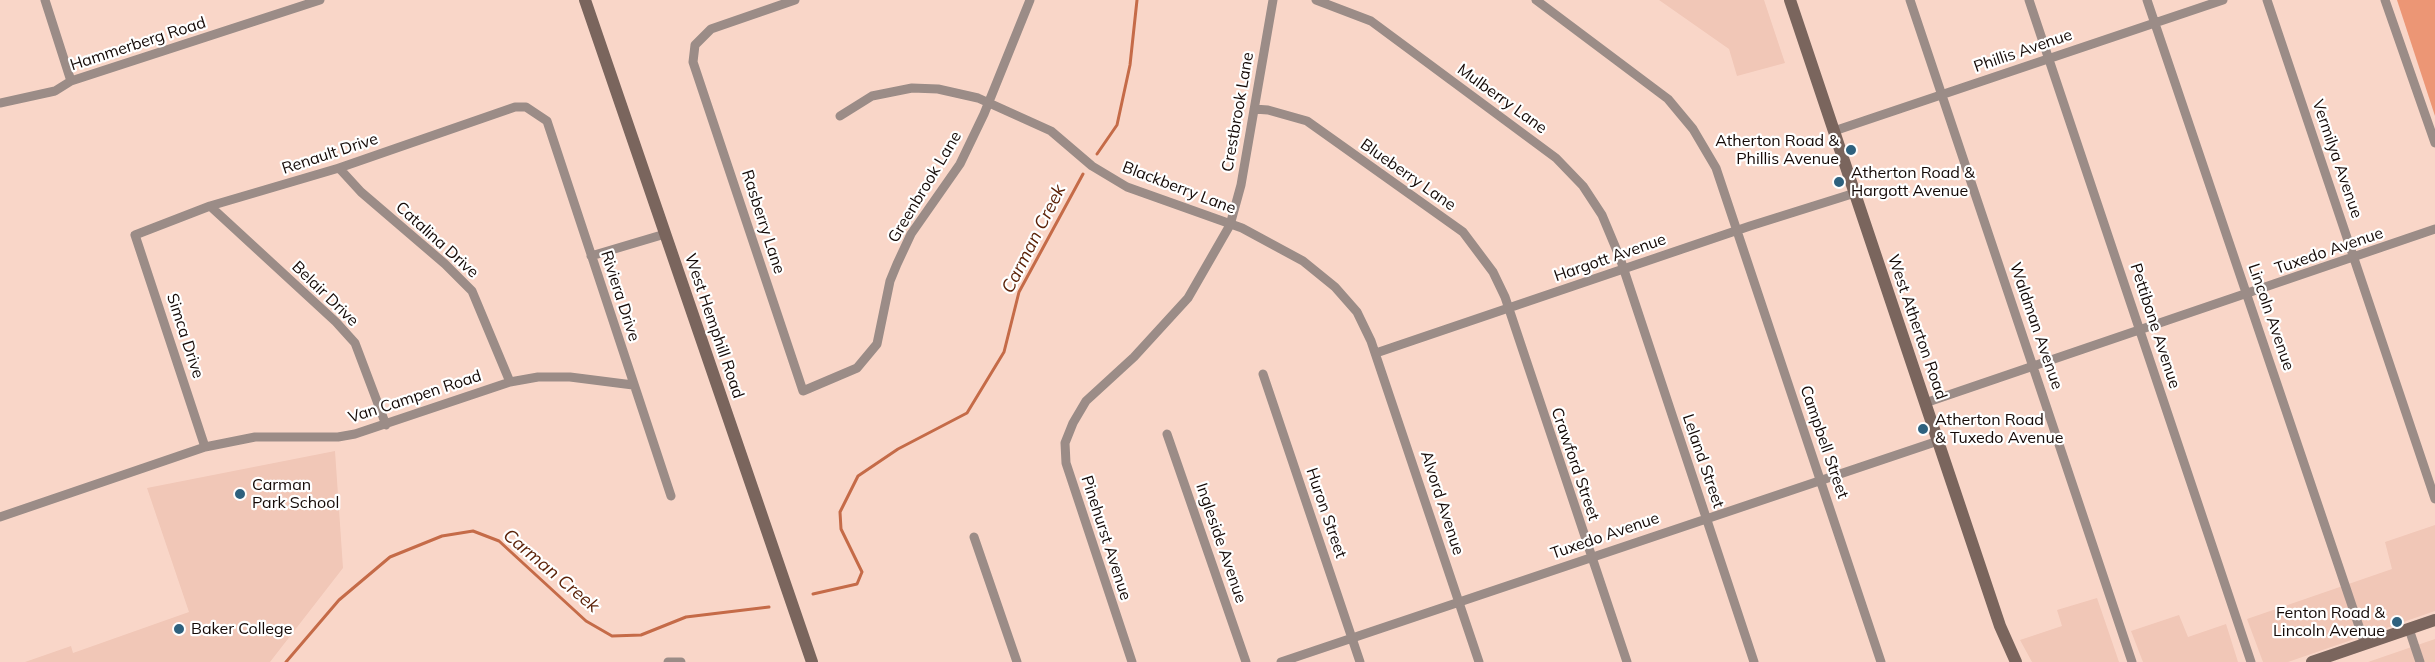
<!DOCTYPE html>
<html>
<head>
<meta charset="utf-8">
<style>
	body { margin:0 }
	canvas { display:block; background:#f9d6c8 }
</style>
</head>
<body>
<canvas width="2435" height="662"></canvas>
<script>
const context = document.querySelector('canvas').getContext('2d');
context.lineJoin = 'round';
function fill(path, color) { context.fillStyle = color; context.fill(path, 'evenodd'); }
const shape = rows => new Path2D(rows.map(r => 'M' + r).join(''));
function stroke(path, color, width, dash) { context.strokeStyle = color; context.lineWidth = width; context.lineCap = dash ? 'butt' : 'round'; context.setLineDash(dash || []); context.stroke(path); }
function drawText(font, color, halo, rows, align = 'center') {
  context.font = font + ' Mulish,sans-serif'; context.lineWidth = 4.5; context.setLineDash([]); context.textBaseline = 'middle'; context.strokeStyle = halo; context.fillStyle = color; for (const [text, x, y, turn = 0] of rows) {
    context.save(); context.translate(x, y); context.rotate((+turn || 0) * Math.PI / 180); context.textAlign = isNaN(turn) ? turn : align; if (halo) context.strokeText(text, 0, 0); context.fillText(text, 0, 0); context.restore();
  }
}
const built = shape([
	[1659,0,1764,0,1785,63,1737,76,1729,49],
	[335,451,343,568,270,662,25,662,71,646,73,653,189,612,147,488],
	[2435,525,2435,611,2288,662,2263,662,2247,619,2392,569,2385,542],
	[2097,598,2119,662,2032,662,2020,640,2062,626,2057,610],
	[2179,615,2188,637,2226,624,2238,662,2143,662,2131,631],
	[2435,639,2435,662,2368,662]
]);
const green = shape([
	[2397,0,2435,0,2435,116]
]);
const stream = shape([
	[1097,154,1117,125,1130,65,1137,0],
	[813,594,857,584,862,572,841,529,840,512,858,476,898,449,967,413,1004,352,1019,292,1083,174],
	[286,662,339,600,390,557,442,536,473,531,499,541,586,621,612,636,641,635,686,617,769,607]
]);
const street = shape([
	[45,0,71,81],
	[795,0,711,29,695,45,693,62,803,391,857,368,877,344,890,281,897,264,911,234,960,164,984,114,1030,0],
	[1316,0,1371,21,1556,158,1583,186,1602,215,1620,258,1754,662],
	[1536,0,1668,99,1693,129,1716,168,1881,662],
	[1910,0,2132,662],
	[2029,0,2251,662],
	[2147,0,2365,644],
	[2267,0,2435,499],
	[2385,0,2435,143],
	[0,103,55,91,71,81,320,0],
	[1254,109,1268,110,1307,121,1463,232,1493,272,1505,297,1627,662],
	[840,116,872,96,912,88,938,89,978,98,1051,131,1092,166,1127,187,1242,228,1303,261,1335,287,1357,312,1371,341,1479,662],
	[1834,131,2223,0],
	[339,168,361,192,445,264,472,291,510,382],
	[210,206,336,322,355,343,386,425],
	[591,256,665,234],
	[1376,353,1750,226,1855,193],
	[1263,374,1360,662],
	[1925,403,2435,229],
	[1167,434,1246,662],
	[205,447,135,235,210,206,339,168,515,107,526,107,547,121,671,496],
	[0,517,205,447,255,437,338,437,355,434,510,382,538,377,570,377,633,385],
	[974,537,1017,662],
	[2409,629,2420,662],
	[668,662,681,662],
	[1132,662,1066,463,1065,443,1073,423,1086,401,1134,357,1188,298,1230,225,1241,185,1273,0],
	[1281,662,1938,441]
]);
const secondary = shape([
	[585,0,812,662],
	[1790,0,2000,626,2016,662],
	[2312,662,2435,620]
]);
const markers = [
	[1851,150,6,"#2e617e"],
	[1839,182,6,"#2e617e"],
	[1923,429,6,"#2e617e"],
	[240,494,6,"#2e617e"],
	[2397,622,6,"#2e617e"],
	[179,629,6,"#2e617e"]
];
const streetNames = [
	["Hammerberg Road",138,44,-18],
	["Phillis Avenue",2023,51,-19],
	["Mulberry Lane",1502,99,36],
	["Crestbrook Lane",1238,112,-80],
	["Renault Drive",330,154,-18],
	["Vermilya Avenue",2337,159,71],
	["Blueberry Lane",1408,175,35],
	["Greenbrook Lane",925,187,-59],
	["Blackberry Lane",1179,188,21],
	["Rasberry Lane",763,222,72],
	["Catalina Drive",437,240,42],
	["Tuxedo Avenue",2329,251,-19],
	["Hargott Avenue",1610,258,-19],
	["Belair Drive",325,294,44],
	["Riviera Drive",620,296,72],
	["Lincoln Avenue",2271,317,71],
	["West Hemphill Road",714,326,71],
	["Waldman Avenue",2036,326,71],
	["Pettibone Avenue",2155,326,72],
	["West Atherton Road",1917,327,71],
	["Simca Drive",185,336,72],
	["Van Campen Road",415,397,-18],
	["Campbell Street",1824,442,71],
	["Leland Street",1703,461,71],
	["Crawford Street",1575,464,71],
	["Alvord Avenue",1442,503,72],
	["Huron Street",1326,513,71],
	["Tuxedo Avenue",1605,536,-19],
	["Pinehurst Avenue",1106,538,72],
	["Ingleside Avenue",1221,543,71]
];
const poiNames = [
	["Atherton Road &",1839,141,"right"],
	["Phillis Avenue",1839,159,"right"],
	["Atherton Road &",1851,173],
	["Hargott Avenue",1851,191],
	["Atherton Road",1935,420],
	["& Tuxedo Avenue",1935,438],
	["Carman",252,485],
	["Park School",252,503],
	["Fenton Road &",2385,613,"right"],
	["Lincoln Avenue",2385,631,"right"],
	["Baker College",191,629]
];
const waterNames = [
	["Carman Creek",1034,239,-63],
	["Carman Creek",551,571,40]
];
fill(built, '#f1c7b7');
fill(green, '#ec9675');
stroke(stream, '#c56b48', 3);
stroke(street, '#9b8c87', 9);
stroke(secondary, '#7a655d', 12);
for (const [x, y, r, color] of markers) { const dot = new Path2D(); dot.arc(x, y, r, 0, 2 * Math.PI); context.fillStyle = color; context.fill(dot); stroke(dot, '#fff', 2); }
drawText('16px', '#140906', '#fff', streetNames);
drawText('16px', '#140906', '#fff', poiNames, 'left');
drawText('italic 18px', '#5c2208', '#fff', waterNames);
</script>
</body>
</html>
